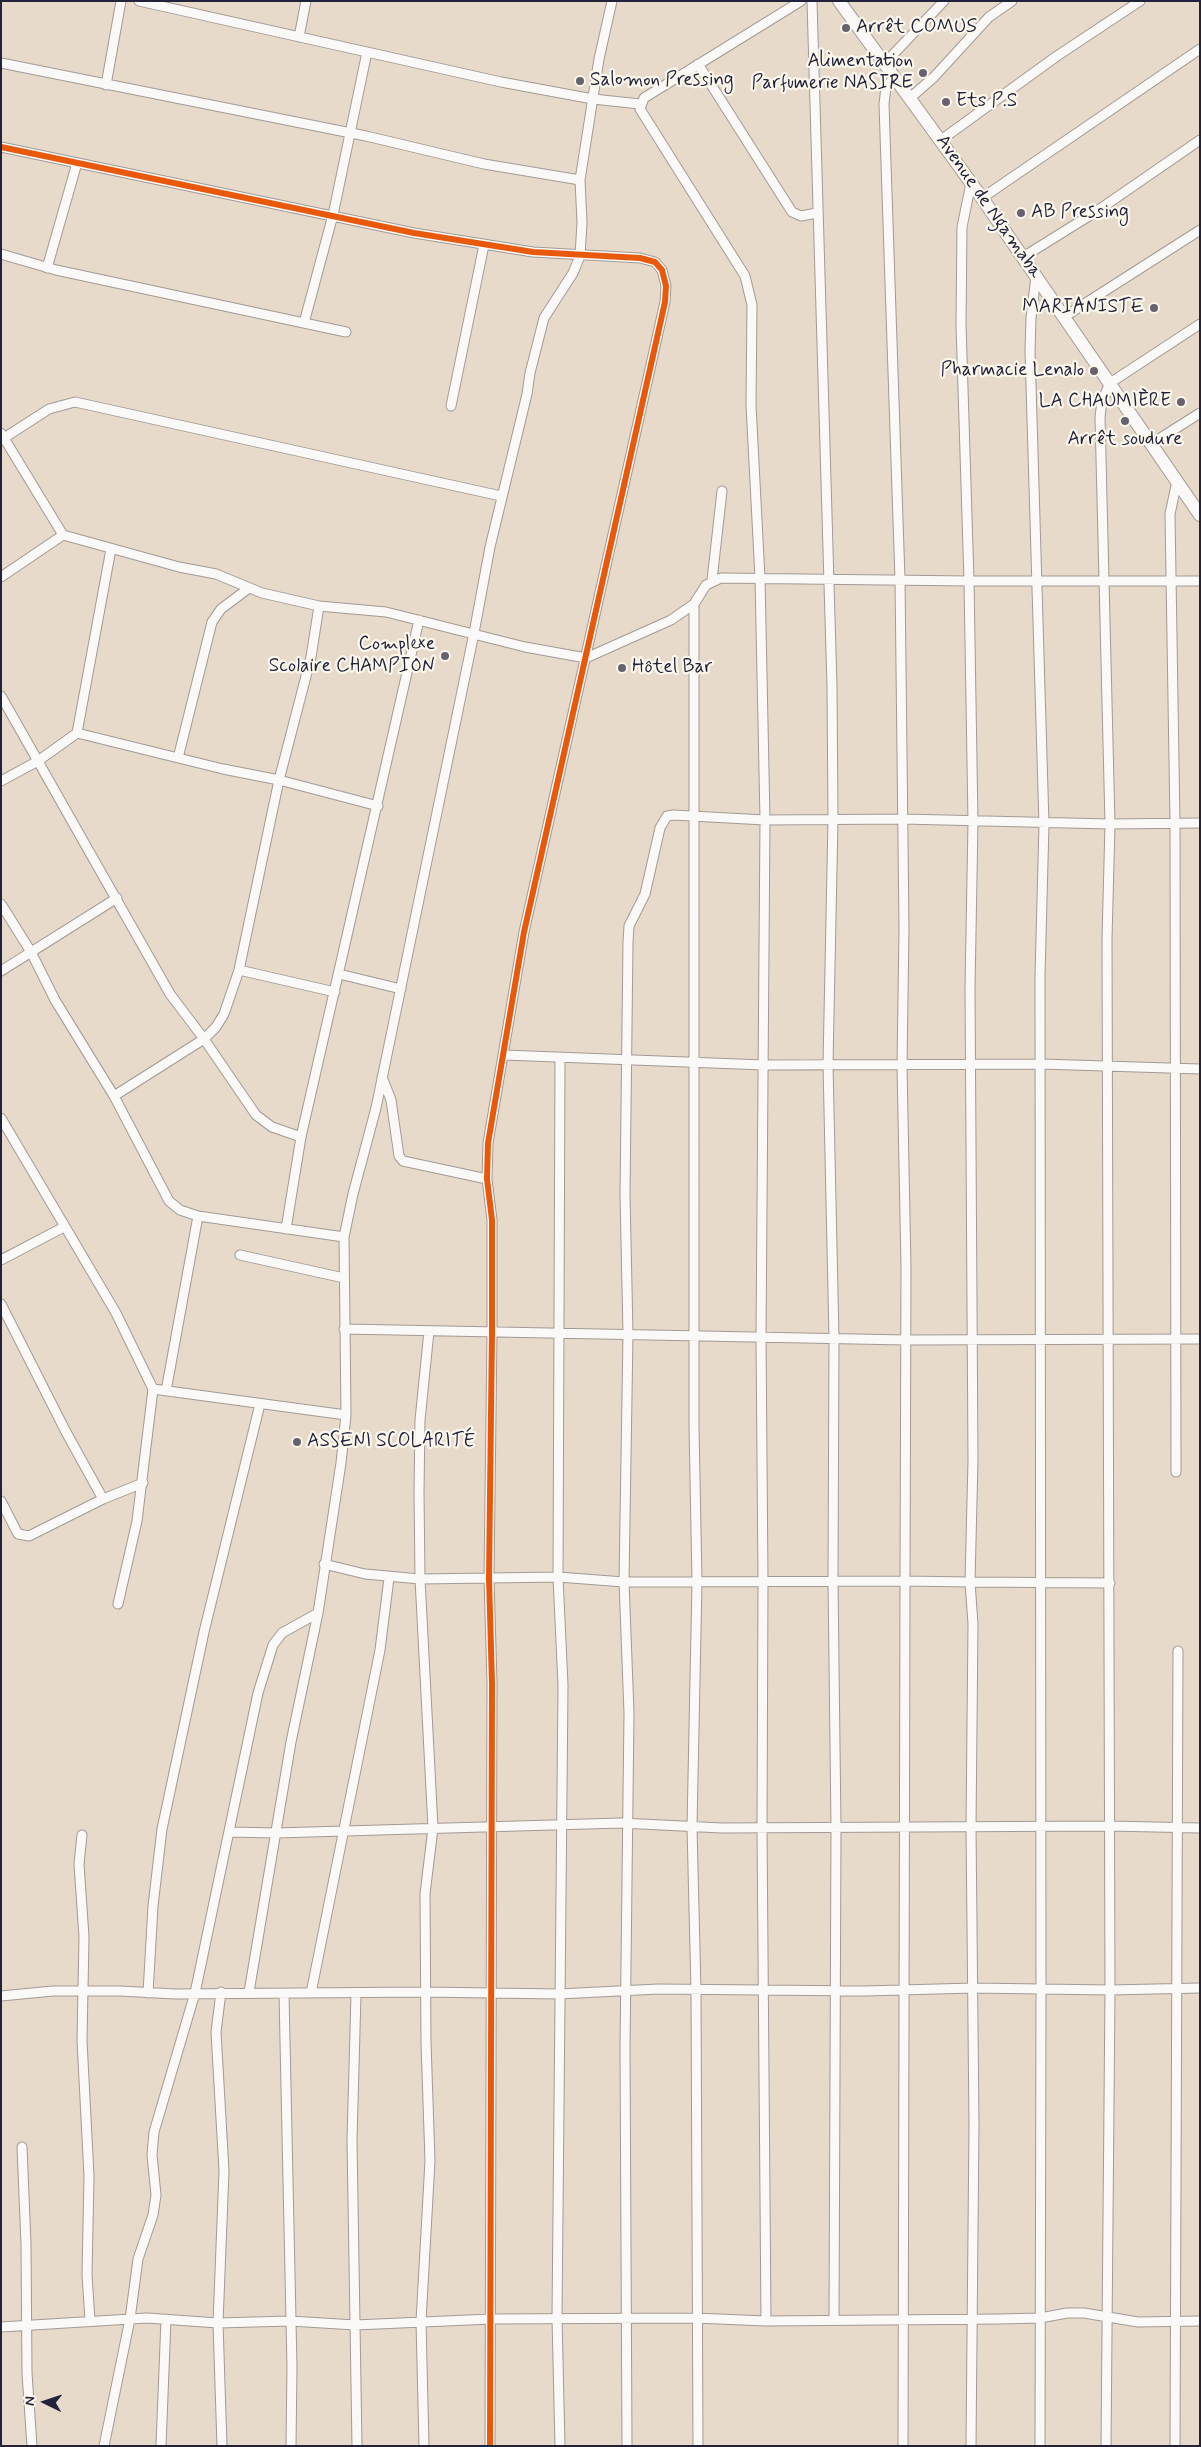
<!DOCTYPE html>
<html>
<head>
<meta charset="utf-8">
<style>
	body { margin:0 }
	#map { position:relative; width:1201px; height:2447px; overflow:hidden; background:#e7dacb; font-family:Mynerve,sans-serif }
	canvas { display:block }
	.frame { position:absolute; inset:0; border:2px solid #22223b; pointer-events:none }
	.north { position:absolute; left:20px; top:2377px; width:50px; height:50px; -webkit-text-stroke:4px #fbf7ec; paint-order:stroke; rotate:274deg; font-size:14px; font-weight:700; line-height:20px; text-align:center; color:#22223b }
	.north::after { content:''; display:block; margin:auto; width:18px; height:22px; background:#22223b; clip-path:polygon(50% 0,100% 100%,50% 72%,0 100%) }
</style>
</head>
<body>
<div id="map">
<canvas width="1201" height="2447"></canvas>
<div class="frame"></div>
<div class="north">N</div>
</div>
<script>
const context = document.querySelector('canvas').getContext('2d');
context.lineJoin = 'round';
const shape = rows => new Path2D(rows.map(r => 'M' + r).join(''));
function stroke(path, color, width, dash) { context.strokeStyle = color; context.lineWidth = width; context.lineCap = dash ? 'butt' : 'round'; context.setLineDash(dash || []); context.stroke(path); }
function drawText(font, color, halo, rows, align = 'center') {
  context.font = font + ' Mynerve,sans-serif'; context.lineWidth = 4.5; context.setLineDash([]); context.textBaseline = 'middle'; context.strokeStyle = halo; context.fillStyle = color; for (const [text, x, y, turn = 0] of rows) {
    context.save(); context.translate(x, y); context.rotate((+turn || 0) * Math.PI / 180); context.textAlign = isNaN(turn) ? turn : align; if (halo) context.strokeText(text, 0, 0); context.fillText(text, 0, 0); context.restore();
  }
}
const street = shape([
	[139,1,501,82,593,99,640,104],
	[812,1,832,686,833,820,828,1064,834,1338,833,1581,836,1827,834,2319],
	[299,37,306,1],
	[1,63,366,136,484,164,580,180],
	[698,64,792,212,801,216,817,213],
	[884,64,944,1],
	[894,78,886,87,884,104,900,579,904,929,902,1066,906,1267,905,1581,970,1582,973,1624,971,1827,974,2124,971,2446],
	[106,85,121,1],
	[910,98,934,77,989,17,1012,1],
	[941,140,1057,56,1140,1],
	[1,147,414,233,533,252,640,258,655,262,662,270,666,286,665,302,524,932,488,1143,487,1179,492,1220,492,1333,489,1578,492,1683,490,2446],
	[971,183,962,227,961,324,969,581,973,822,970,988,973,1460,970,1582,1110,1583],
	[982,198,1200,49],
	[1,254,56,270,346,332],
	[1023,257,1097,211,1200,140],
	[47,268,77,163],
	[1036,276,1031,318,1030,351,1044,824,1040,976,1041,1990,1040,2446],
	[1064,317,1200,230],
	[304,323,333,215,367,52],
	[451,406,484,245],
	[1,433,63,535,179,567,216,574,262,593,319,606,386,612,525,647,586,658,671,620,694,604],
	[1,440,49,409,75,402,501,496],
	[1151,444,1200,413],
	[1,577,63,535],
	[712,580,722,491],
	[1,696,170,994,204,1039,256,1115,272,1127,301,1137],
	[77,733,223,769,279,780,378,806],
	[178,758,212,622,221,609,249,588],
	[1,781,38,761,77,733,111,549],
	[1,904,31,952,55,1000,114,1096,169,1201,180,1210,198,1216,344,1237],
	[239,970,335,992],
	[1,971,117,898],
	[339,974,401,989],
	[504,1055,764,1065,1041,1064,1200,1069],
	[560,1058,558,1577,563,1685,557,2318,560,2446],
	[382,1077,391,1100,399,1156,403,1161,487,1179],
	[114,1096,204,1039,216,1027,224,1014,239,970,279,780,311,657,319,606],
	[1,1118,116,1313,153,1389,346,1415],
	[286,1229,301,1137,419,620],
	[240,1255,344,1278],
	[1,1260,64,1227],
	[1,1304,66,1432,103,1499,143,1483],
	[344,1329,906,1340,1200,1339],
	[166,1391,198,1216],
	[1176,1472,1175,823,1170,514,1177,481],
	[1,1501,18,1534,29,1536,103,1499],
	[324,1564,365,1574,420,1579,558,1577,624,1582,905,1581,903,2446],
	[118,1604,137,1521,153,1389],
	[230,1832,276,1833,621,1823,722,1828,1110,1826,1200,1828],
	[82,1835,79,1864,84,1937,82,2041,89,2176,87,2275,90,2320],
	[221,1992,216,2032,224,2171,218,2323,222,2446],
	[249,1992,291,1742,318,1613,341,1463,346,1415,344,1237,353,1194,376,1108,474,633,490,547,527,394,530,373,544,318,573,273,580,256,582,222,580,180,599,59,612,1],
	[148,1993,153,1906,162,1829,204,1632,260,1404],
	[311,1993,380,1650,389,1578],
	[284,1994,292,2367,291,2446],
	[356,1994,352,2140,357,2446],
	[1,1996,53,1991,120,1991,175,1994,425,1992,559,1994,658,1989,865,1991,973,1988,1110,1990,1200,1988],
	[22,2147,26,2244,27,2373,32,2446],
	[766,2321,762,1828,763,1581,761,1337,765,820,760,578,751,405,752,305,745,276,640,109,644,98,801,1],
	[1,2327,147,2318,218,2323,290,2321,355,2325,491,2319,695,2318,766,2321,999,2319,1040,2318,1067,2313,1084,2313,1138,2322,1200,2321],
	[104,2446,130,2319,138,2259,153,2215,156,2195,152,2155,154,2132,195,1993,258,1693,273,1645,282,1633,318,1613],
	[161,2446,166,2319],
	[424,2446,421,2321,430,2161,426,2042,425,1894,433,1828,420,1579,419,1492,420,1420,429,1331],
	[627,2446,625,2048,629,1713,624,1582,628,1334,625,1194,628,942,629,926,645,894,660,828,667,816,673,815,765,820,903,819,1110,824,1200,823],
	[698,2446,696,1991,692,1827,697,1582,694,1427,694,604,706,585,721,578,969,581,1200,581],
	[1106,2446,1110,1990,1107,939,1110,824,1100,417,1102,401,1110,383,1200,324],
	[1175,2446,1178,1651]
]);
const secondary = shape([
	[839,1,982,198,1200,515]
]);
const cycleway = shape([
	[1,147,414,233,533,252,640,258,655,262,662,270,666,286,665,302,524,932,488,1143,487,1179,492,1220,492,1333,489,1578,492,1683,490,2446]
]);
const markers = [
	[846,28,5,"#67626d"],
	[923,73,5,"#67626d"],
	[580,81,5,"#67626d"],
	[946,102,5,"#67626d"],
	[1021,213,5,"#67626d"],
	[1154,308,5,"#67626d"],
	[1094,371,5,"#67626d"],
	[1181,402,5,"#67626d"],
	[1125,421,5,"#67626d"],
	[445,656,5,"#67626d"],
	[622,668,5,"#67626d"],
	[297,1442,5,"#67626d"]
];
const poiNames = [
	["Arrêt COMUS",856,28],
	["Alimentation",913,62,"right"],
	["Parfumerie NASIRE",913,84,"right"],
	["Salomon Pressing",590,81],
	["Ets P.S",956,102],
	["AB Pressing",1031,213],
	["MARIANISTE",1144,308,"right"],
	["Pharmacie Lenalo",1084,371,"right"],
	["LA CHAUMIÈRE",1171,402,"right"],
	["Arrêt soudure",1125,440,"center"],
	["Complexe",435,645,"right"],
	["Scolaire CHAMPION",435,667,"right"],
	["Hôtel Bar",632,668],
	["ASSENI SCOLARITÉ",307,1442]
];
const streetNames = [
	["Avenue de Ngamaba",988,207,55]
];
stroke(street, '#a29a95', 11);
stroke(secondary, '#a29a95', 14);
stroke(street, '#fbf9f7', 9);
stroke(secondary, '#fbf9f7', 12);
stroke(cycleway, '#e8590c', 6);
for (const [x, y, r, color] of markers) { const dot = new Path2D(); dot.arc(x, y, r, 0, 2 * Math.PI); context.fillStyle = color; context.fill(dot); stroke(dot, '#fbf7ec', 2); }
drawText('19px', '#22223b', '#fbf7ec', poiNames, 'left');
drawText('19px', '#22223b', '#fbf7ec', streetNames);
</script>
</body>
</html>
